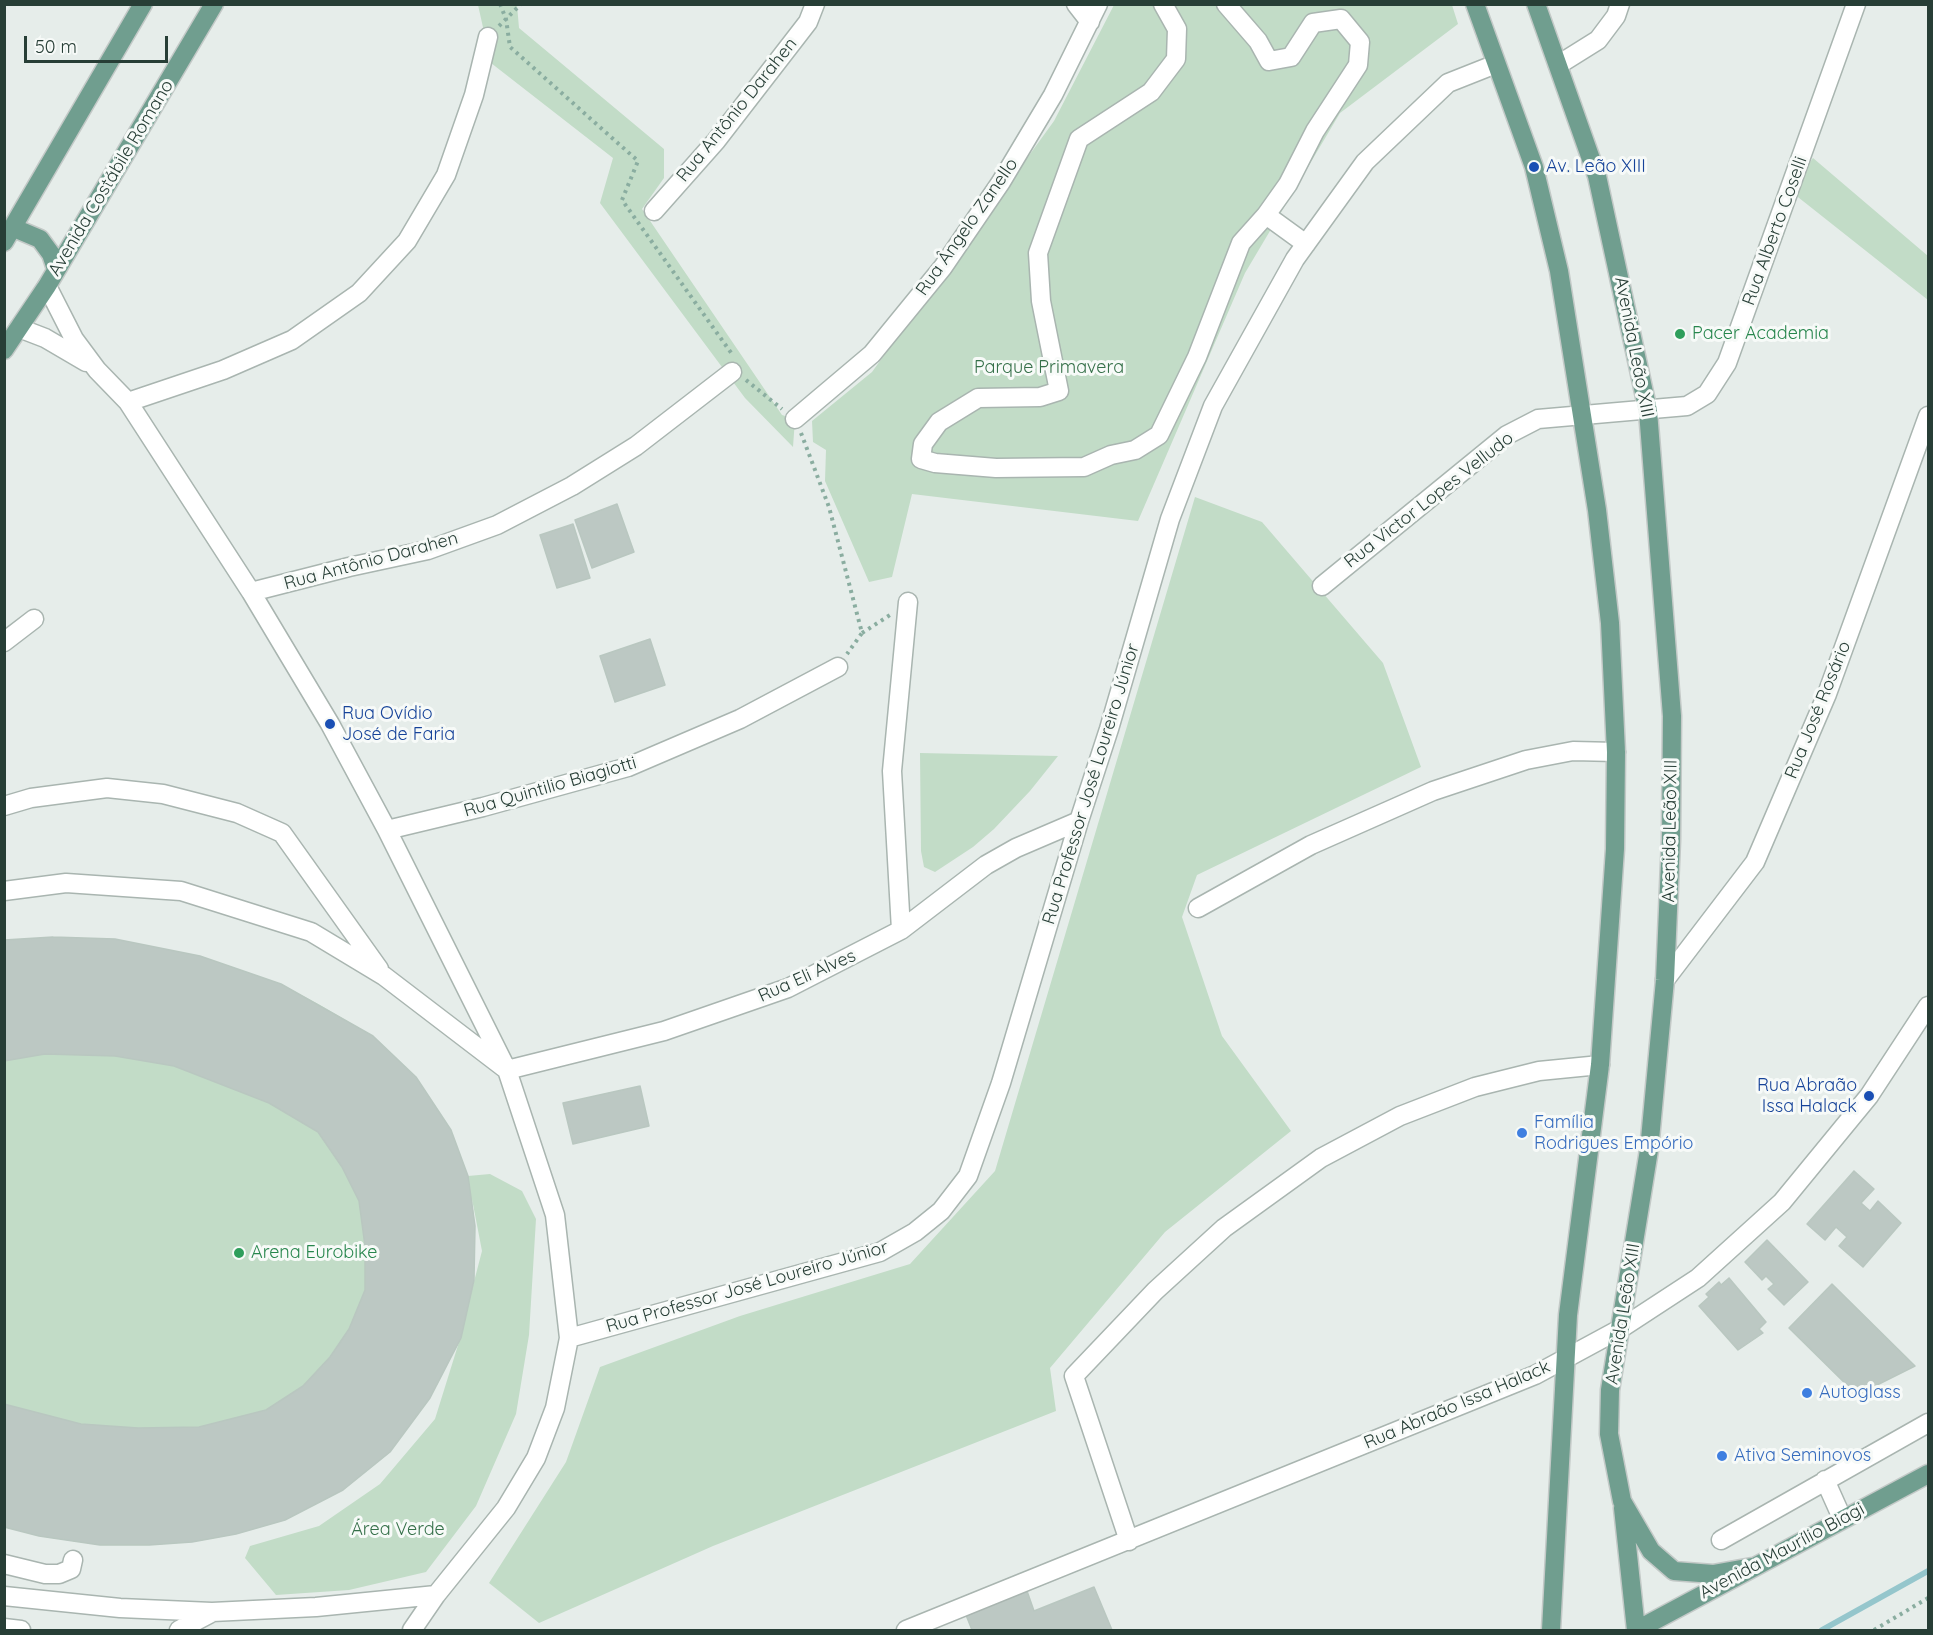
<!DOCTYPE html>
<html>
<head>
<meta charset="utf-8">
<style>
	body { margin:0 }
	#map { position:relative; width:1933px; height:1635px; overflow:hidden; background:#e6edea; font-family:Quicksand,sans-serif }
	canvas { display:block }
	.frame { position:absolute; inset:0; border:6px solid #273e36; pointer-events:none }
	.scale { position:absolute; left:24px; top:36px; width:144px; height:27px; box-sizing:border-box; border:3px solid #273e36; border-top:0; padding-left:8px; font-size:18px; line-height:21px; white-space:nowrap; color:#273e36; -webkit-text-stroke:4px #f7faf8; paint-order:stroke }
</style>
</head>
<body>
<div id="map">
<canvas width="1933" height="1635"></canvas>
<div class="frame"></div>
<div class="scale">50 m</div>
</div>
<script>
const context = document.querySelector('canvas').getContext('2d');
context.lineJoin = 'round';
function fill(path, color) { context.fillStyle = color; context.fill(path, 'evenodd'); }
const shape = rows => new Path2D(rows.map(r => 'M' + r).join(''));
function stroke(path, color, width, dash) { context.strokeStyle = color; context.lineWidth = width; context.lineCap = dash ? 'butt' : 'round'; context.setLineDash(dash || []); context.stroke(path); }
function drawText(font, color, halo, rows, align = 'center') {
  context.font = font + ' Quicksand,sans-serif'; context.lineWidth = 6; context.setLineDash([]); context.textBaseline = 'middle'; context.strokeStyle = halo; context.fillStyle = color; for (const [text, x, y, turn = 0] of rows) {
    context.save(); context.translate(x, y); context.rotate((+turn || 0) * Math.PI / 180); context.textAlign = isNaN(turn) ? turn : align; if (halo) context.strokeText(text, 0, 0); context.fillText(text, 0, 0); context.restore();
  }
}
const green = shape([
	[478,5,517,5,519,28,664,149,664,178,642,209,782,415,795,419,793,447,745,398,600,203,613,158,491,63],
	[1114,5,1452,5,1458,24,1340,113,1245,273,1138,521,912,494,892,577,869,582,825,481,826,450,813,442,812,421,872,372,1054,121],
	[1813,158,1928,256,1928,300,1789,190],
	[1195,497,1262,522,1383,663,1421,767,1197,875,1182,917,1222,1036,1291,1131,1165,1232,1050,1368,1056,1411,713,1546,539,1623,489,1583,566,1462,600,1367,740,1316,910,1264,995,1171],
	[920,753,1058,756,1030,791,994,829,973,847,935,872,924,867,921,851],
	[53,937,200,956,281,984,320,1005,373,1036,416,1077,451,1130,468,1176,490,1174,522,1191,536,1219,529,1335,516,1414,476,1506,426,1572,349,1590,276,1595,245,1558,250,1546,319,1526,380,1484,435,1419,459,1342,430,1398,390,1452,343,1490,285,1520,236,1534,192,1542,149,1545,100,1545,39,1536,5,1527,4,940],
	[472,1199,482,1251,470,1297,475,1226]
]);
const stream = shape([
	[1822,1630,1928,1571]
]);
const building = shape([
	[617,504,634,552,592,568,575,520,617,504],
	[573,524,590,578,557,588,540,535,573,524],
	[650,639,665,685,615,702,600,656,650,639],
	[53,937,115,939,200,956,281,984,373,1036,416,1077,451,1130,468,1176,475,1226,474,1280,461,1338,430,1398,390,1452,343,1490,285,1520,236,1534,192,1542,149,1545,100,1545,39,1536,4,1527,4,1404,81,1424,138,1428,199,1427,266,1410,303,1386,330,1357,349,1329,365,1290,365,1246,359,1201,342,1167,318,1132,269,1103,174,1066,115,1056,45,1054,4,1061,4,940,53,937],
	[640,1086,649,1126,573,1144,563,1103,640,1086],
	[1854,1171,1874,1189,1861,1203,1870,1211,1878,1201,1901,1223,1863,1267,1839,1246,1847,1237,1836,1227,1825,1240,1807,1224,1854,1171],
	[1767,1240,1808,1282,1784,1305,1768,1289,1774,1284,1766,1276,1762,1280,1745,1262,1767,1240],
	[1729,1278,1766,1322,1759,1329,1763,1333,1738,1350,1699,1306,1709,1297,1706,1294,1719,1282,1721,1285,1729,1278],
	[1832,1284,1915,1366,1857,1395,1789,1328,1832,1284],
	[1094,1587,1112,1630,972,1630,966,1615,1027,1591,1034,1611,1094,1587]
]);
const path = shape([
	[500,4,506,19,510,47,638,161,622,200,732,354],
	[499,26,521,4],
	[746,380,782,409],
	[801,433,829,507,862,633,847,654],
	[862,633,890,615],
	[1874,1630,1928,1598]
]);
const minor = shape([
	[1076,4,1090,22],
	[1163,4,1177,29,1176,59,1151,92,1079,139,1038,253,1041,301,1059,391,1040,397,978,398,939,422,923,444,921,459,935,463,996,468,1084,467,1111,455,1135,450,1159,435,1197,357,1241,243,1266,215],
	[1226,4,1258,41,1269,61,1291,57,1313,23,1341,19,1360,42,1358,65,1315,131,1288,184,1266,215,1306,244],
	[1558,65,1598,40,1616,16,1620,4],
	[654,211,716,141,808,22,815,4],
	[47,286,74,339,97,370,128,402,251,592,330,724,387,830,507,1070,555,1215,569,1338,555,1408,536,1458,506,1508,436,1595,412,1630],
	[19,328,45,338,86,362],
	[128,402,223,370,292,340,359,293,407,241,446,175,474,95,488,37],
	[795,419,872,354,943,267,1001,182,1053,95,1098,4],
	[1322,586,1507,435,1538,419,1687,406,1707,394,1727,363,1856,4],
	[251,592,349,567,428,550,497,525,572,486,636,446,732,372],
	[4,642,34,619],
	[4,806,31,798,107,788,163,794,237,813,282,833,379,969],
	[387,830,483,807,628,767,740,719,838,667],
	[4,891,66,883,181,891,311,932,384,976,507,1070,664,1031,788,988,901,930,986,865,1016,848,1079,821],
	[1198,908,1311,845,1433,791,1526,760,1573,751,1616,752],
	[901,930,892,771,908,602],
	[1665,980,1755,862,1827,694,1928,416],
	[569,1338,880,1252,915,1232,941,1211,968,1176,1001,1083,1079,821,1109,729,1170,519,1213,406,1295,259,1365,162,1448,83,1496,64],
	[1825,1480,1842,1518],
	[1721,1540,1928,1423],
	[1129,1541,1074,1376,1155,1291,1224,1228,1321,1158,1400,1116,1475,1087,1539,1071,1600,1065],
	[4,1564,45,1574,59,1574,71,1569,73,1560],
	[4,1596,120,1608,212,1612,316,1607,436,1595],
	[4,1628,21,1630],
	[179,1630,211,1613],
	[906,1630,1535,1375,1620,1329,1698,1278,1782,1202,1869,1096,1928,1006]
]);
const major = shape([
	[1475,4,1534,167,1559,271,1597,510,1610,623,1616,752,1615,849,1600,1065,1568,1315,1551,1630],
	[1536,4,1597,176,1648,411,1672,716,1671,840,1665,980,1649,1150,1610,1390,1609,1434,1622,1501,1651,1551,1674,1571,1713,1574,1752,1567],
	[14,228,40,239,51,254,56,269],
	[4,242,143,4],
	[4,350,47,286,214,4],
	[1623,1508,1636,1630],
	[1637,1630,1928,1474]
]);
const markers = [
	[1534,167,6,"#1a4fb4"],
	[1680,334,6,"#2e9e5b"],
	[330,724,6,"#1a4fb4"],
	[1869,1096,6,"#1a4fb4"],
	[1522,1133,6,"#3f7fe0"],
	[239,1253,6,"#2e9e5b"],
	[1807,1393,6,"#3f7fe0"],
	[1722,1456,6,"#3f7fe0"]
];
const streetNames = [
	["Rua Antônio Darahen",737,110,-51],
	["Avenida Costábile Romano",111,178,-59],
	["Rua Ângelo Zanello",967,227,-55],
	["Rua Alberto Coselli",1775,231,-70],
	["Avenida Leão XIII",1634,347,79],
	["Rua Victor Lopes Velludo",1429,500,-38],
	["Rua Antônio Darahen",371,561,-15],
	["Rua José Rosário",1818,710,-68],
	["Rua Professor José Loureiro Júnior",1091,784,-73],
	["Rua Quintilio Biagiotti",550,787,-16],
	["Avenida Leão XIII",1670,831,-89],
	["Rua Eli Alves",807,976,-24],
	["Rua Professor José Loureiro Júnior",747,1287,-16],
	["Avenida Leão XIII",1623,1314,-81],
	["Rua Abraão Issa Halack",1457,1405,-23],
	["Avenida Maurílio Biagi",1782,1551,-28]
];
const transitNames = [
	["Av. Leão XIII",1546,167],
	["Rua Ovídio",342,714],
	["José de Faria",342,735],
	["Rua Abraão",1857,1086,"right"],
	["Issa Halack",1857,1107,"right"]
];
const leisureNames = [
	["Pacer Academia",1692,334],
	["Arena Eurobike",251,1253]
];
const parkNames = [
	["Parque Primavera",1049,368],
	["Área Verde",398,1530]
];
const shopNames = [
	["Família",1534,1123],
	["Rodrigues Empório",1534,1144],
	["Autoglass",1819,1393],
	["Ativa Seminovos",1734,1456]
];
fill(green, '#c2dcc7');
stroke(stream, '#95c6cc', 6);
fill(building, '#bcc8c3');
stroke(building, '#b9c7c0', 1.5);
stroke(minor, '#a9b5b0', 21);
stroke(major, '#c3c9c7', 21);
stroke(path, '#8aada0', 4, [3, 4.5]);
stroke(minor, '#fff', 18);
stroke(major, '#709e8f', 18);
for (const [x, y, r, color] of markers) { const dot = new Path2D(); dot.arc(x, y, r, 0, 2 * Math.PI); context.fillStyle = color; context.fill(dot); stroke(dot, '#f7faf8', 2); }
drawText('18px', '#273e36', '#f7faf8', streetNames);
drawText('18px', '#164399', '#f7faf8', transitNames, 'left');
drawText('18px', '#27864d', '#f7faf8', leisureNames, 'left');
drawText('18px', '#357049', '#f7faf8', parkNames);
drawText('18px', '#366cbe', '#f7faf8', shopNames, 'left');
</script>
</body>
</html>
